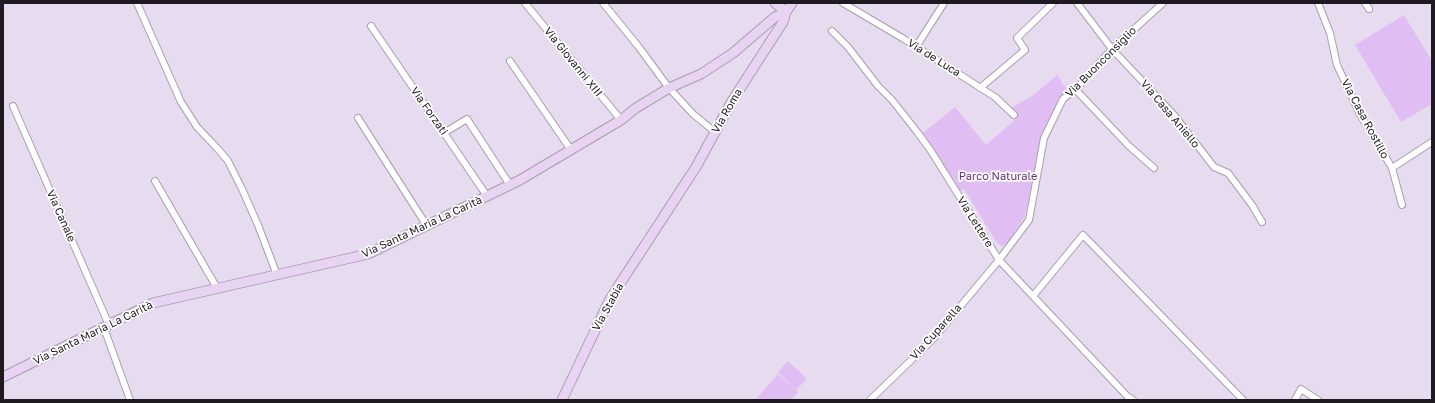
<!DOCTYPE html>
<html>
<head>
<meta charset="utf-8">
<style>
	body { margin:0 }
	#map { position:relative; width:1435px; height:403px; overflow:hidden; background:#e7dbef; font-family:"Golos Text",sans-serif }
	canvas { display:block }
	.frame { position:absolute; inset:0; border:4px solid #1f1a21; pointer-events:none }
</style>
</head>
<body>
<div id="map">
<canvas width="1435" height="403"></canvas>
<div class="frame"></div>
</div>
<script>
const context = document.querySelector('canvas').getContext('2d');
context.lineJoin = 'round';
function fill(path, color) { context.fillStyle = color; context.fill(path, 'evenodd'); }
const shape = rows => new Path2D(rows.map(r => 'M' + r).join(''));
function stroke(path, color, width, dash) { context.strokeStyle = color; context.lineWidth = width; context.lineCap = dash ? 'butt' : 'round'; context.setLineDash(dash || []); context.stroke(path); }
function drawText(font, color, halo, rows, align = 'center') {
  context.font = font + ' "Golos Text",sans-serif'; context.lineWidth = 3.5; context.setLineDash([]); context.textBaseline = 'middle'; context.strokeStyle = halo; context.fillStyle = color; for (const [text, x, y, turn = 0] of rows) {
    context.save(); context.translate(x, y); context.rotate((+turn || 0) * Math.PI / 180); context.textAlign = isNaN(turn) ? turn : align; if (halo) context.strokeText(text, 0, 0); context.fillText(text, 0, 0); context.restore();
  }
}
const green = shape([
	[1404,15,1432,61,1432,104,1401,122,1355,45],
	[1057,75,1067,90,1061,98,1042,140,1025,216,1008,243,1002,246,997,243,964,189,960,191,954,179,952,180,923,133,955,107,986,145,1018,117,1011,108,1032,96],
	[788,361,807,379,796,390,778,372],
	[778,374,798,392,791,400,755,400]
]);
const street = shape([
	[137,3,181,102,197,127,217,148,228,161,242,189,258,225,277,275],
	[525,3,621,120],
	[603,3,638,46,669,88,693,114,715,132],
	[843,3,904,39,995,97,1014,115],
	[1077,3,1112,49,1174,115,1214,167,1228,173,1252,205,1262,222],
	[1318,3,1330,33,1337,65,1360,114,1392,168,1402,205],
	[1365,3,1369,9],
	[371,26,487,196],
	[832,31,848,47,878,86,892,100,918,133,931,151,999,260,1127,396,1133,400],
	[916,47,944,3],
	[510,61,571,150],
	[980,88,1025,50,1017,38,1053,3],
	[1075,89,1129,146,1154,168],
	[13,106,109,325],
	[358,118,427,226],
	[444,133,467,119,510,185],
	[1392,168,1432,142],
	[155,181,217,288],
	[1033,296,1083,235,1243,400],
	[104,328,130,400],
	[870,400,934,338,999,260,1029,220,1044,138,1063,99,1077,88,1112,49,1163,3],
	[1295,400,1301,389,1318,400]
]);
const secondary = shape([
	[775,3,786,12],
	[3,377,153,303,368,254,520,180,621,120,636,108,669,88,701,74,733,53,775,17,786,12],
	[562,400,610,299,696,167,732,101,783,22,786,12,792,3]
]);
const streetNames = [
	["Via de Luca",934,58,32],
	["Via Giovanni XIII",573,62,51],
	["Via Buonconsiglio",1101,62,-45],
	["Via Forzati",429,111,55],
	["Via Roma",727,111,-60],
	["Via Casa Aniello",1170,114,50],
	["Via Casa Rostillo",1365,119,62],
	["Via Canale",61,216,66],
	["Via Lettere",975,222,58],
	["Via Santa Maria La Carità",422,227,-25],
	["Via Stabia",608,307,-61],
	["Via Cuparella",936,332,-48],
	["Via Santa Maria La Carità",93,333,-26]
];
const parkNames = [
	["Parco Naturale",998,177]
];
fill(green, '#e0bef4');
stroke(street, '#a99db0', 8);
stroke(secondary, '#a99db0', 11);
stroke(street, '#fff', 6);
stroke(secondary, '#e8d4f2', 9);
drawText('11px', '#1f1a21', '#fff', streetNames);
drawText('11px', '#663280', '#fff', parkNames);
</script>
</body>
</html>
